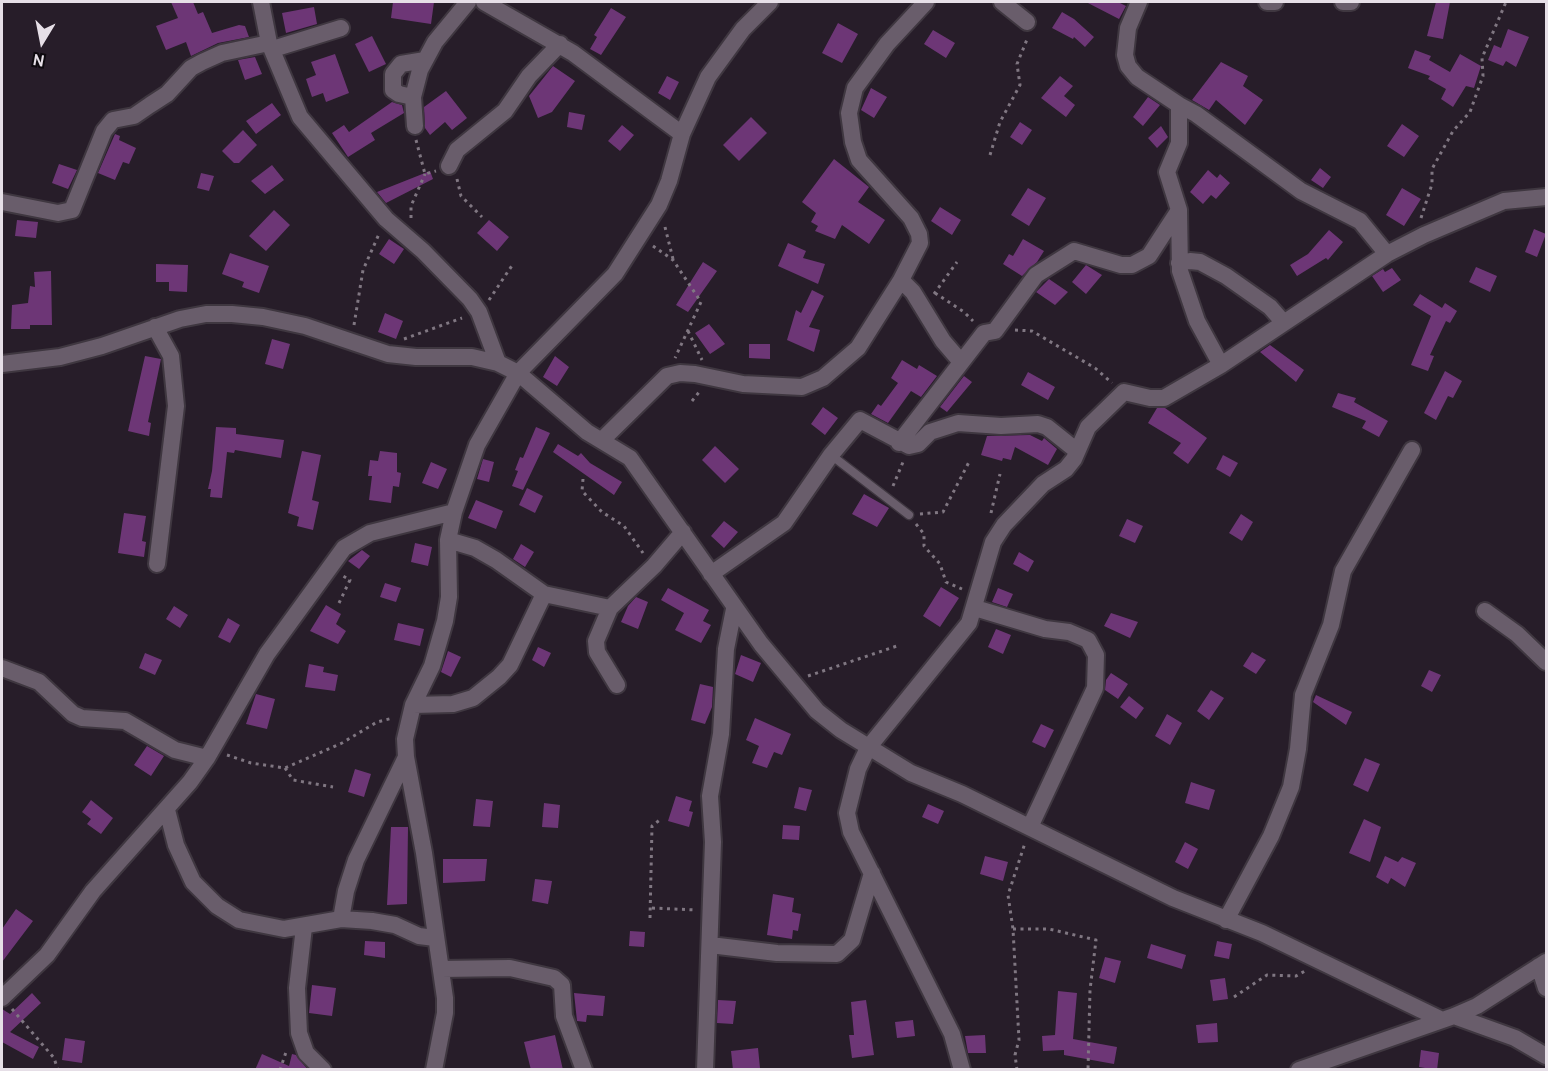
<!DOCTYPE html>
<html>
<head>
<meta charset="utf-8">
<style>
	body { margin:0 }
	#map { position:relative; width:1548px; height:1071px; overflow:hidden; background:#271d29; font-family:Cabin,sans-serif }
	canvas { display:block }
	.frame { position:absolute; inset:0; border:3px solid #e6dfe7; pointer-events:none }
	.north { position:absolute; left:12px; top:12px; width:60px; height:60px; -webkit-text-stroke:4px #0d090e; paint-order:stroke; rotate:190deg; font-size:16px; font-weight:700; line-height:24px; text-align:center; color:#e6dfe7 }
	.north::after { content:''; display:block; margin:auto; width:21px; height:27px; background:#e6dfe7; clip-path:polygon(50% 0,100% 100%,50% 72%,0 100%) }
</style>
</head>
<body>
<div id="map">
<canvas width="1548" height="1071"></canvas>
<div class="frame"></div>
<div class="north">N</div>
</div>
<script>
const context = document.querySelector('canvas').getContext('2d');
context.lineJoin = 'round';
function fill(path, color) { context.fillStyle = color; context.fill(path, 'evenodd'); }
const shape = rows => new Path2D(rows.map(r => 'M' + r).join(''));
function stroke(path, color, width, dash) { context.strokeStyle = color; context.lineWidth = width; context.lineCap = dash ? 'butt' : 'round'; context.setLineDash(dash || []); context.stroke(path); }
const building = shape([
	[171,2,193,2,198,14,203,12,212,33,239,25,245,26,249,37,218,43,191,56,186,42,166,50,156,26,178,18],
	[393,2,434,2,431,24,391,18],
	[1086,2,1118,2,1126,6,1119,19],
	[1436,2,1450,2,1443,39,1427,36],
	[314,7,317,24,286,33,282,13],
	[611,8,626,17,601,55,590,49,597,37,594,35],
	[1062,12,1074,19,1094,37,1085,47,1074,37,1073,39,1052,28],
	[838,23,858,34,842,63,822,53],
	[1508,29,1529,37,1516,67,1506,61,1503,66,1488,60,1494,45,1501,48],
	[933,30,955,43,946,58,924,44],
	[372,36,386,64,369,72,355,44],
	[1415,50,1431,56,1429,60,1450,72,1460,54,1481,66,1474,88,1466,86,1453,107,1441,99,1446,89,1428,79,1430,76,1408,68],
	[335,54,349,93,326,102,323,93,312,97,306,79,316,75,311,62],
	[255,57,262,74,245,80,238,60],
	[1221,62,1248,76,1243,86,1263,100,1245,125,1216,100,1209,110,1192,100],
	[553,66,575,81,552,112,538,118,529,96],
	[667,76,679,82,670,100,658,93],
	[1060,76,1073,86,1064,96,1075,105,1066,117,1041,98],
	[871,88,887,97,874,118,861,110],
	[446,91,467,118,452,130,445,122,430,135,425,128,424,107],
	[1148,97,1160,105,1143,126,1133,117],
	[392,102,402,105,404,113,371,133,375,140,348,157,332,133,344,125,349,132],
	[272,103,281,115,256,134,246,121],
	[569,112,585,115,582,130,567,127],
	[751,117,767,133,739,161,723,145],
	[1020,122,1032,130,1022,145,1010,137],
	[1402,124,1419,136,1404,157,1387,146],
	[622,125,634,135,620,151,608,141],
	[1161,126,1168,137,1157,148,1148,138],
	[243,130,257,145,239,163,234,163,222,151],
	[115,134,120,136,119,140,136,148,129,164,123,162,115,180,98,173],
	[834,159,869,187,858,202,885,220,869,244,842,225,835,239,815,231,818,226,811,222,816,213,802,202],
	[59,164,77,170,68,189,52,183],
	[272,165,284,180,265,194,251,181],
	[1320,168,1331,177,1323,188,1311,180],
	[1208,170,1217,178,1220,174,1230,183,1216,199,1211,195,1203,204,1190,192],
	[430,171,433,179,386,203,377,192],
	[201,173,214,176,209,191,197,188],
	[1028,188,1046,198,1029,226,1011,215],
	[1402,188,1421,199,1404,226,1386,215],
	[940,207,961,220,952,235,931,221],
	[274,210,290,225,266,251,249,236],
	[17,220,38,222,36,238,15,236],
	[489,220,509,237,497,251,477,233],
	[1534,229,1546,234,1537,257,1525,252],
	[1329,230,1343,242,1328,260,1326,258,1297,276,1290,265,1308,254],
	[389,239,404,249,394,264,379,254],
	[1023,239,1044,251,1037,262,1022,276,1003,264,1009,254,1013,256],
	[788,243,806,251,803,258,825,264,818,284,778,266],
	[230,253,269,266,259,293,242,287,244,282,222,274],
	[703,262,717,271,688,312,676,305],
	[156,264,188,265,187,292,169,291,169,282,156,282],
	[1086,265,1102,275,1086,294,1072,282],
	[1476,267,1497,276,1490,292,1469,282],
	[1392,268,1401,280,1383,292,1372,276,1383,269,1385,272],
	[51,271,52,325,30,325,30,329,11,329,12,305,28,303,30,286,35,287,34,272],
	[1049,279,1068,292,1055,305,1036,292],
	[812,290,824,296,809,327,820,330,814,352,787,340,796,310,801,313],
	[1420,294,1442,308,1445,303,1457,311,1450,323,1446,321,1430,355,1434,356,1428,371,1411,365,1431,316,1413,305],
	[385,313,403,321,396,339,378,332],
	[709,324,725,344,710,354,695,333],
	[272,339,290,344,283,369,265,364],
	[749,344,770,344,770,359,749,358],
	[1270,345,1304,370,1296,382,1260,352],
	[145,356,161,359,148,422,151,423,149,436,128,431],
	[555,356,569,367,557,386,543,377],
	[902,360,917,369,919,365,937,376,921,397,911,391,888,423,871,414,878,404,881,406,898,383,891,378],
	[1445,371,1462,381,1453,398,1448,396,1436,420,1424,413],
	[1028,372,1055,387,1048,400,1021,385],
	[964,376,972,382,947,412,940,407],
	[1338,393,1356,398,1354,402,1388,421,1379,437,1362,428,1366,421,1332,407],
	[823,407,838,418,825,435,811,424],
	[1157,408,1165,408,1207,438,1188,464,1173,453,1181,443,1148,423],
	[216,427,236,428,236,434,284,440,281,458,235,450,234,453,227,452,222,498,210,497,211,489,208,489,212,471],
	[536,427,550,433,523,490,512,486,518,471,515,470,520,457,523,458],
	[1030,435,1042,441,1044,438,1057,449,1048,465,1015,447,1011,460,1003,458,1002,461,981,455,987,436],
	[558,444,578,456,581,453,590,463,622,482,614,495,553,452],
	[715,446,739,469,725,483,702,460],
	[302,451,321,455,312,500,319,502,313,530,297,526,299,517,288,513],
	[380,451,397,453,397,472,401,473,399,487,393,486,391,503,369,500,372,476,368,476,370,460,378,461],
	[1223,455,1238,463,1230,477,1216,469],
	[483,459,494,462,489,482,477,479],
	[431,462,447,469,438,489,422,483],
	[527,488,543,496,535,513,519,505],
	[864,494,889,508,877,527,852,514],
	[476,500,503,511,496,529,468,518],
	[124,513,146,516,142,541,146,542,144,557,118,553],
	[1241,514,1253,522,1242,541,1229,533],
	[1127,519,1143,526,1135,543,1119,536],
	[724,521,738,532,724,548,711,536],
	[415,543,432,547,428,566,411,562],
	[521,544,534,552,525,567,513,559],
	[362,550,370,556,359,569,348,561],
	[1019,552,1034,561,1028,572,1013,564],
	[385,583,401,588,396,602,380,597],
	[941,587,959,598,940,627,923,616],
	[668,588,709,610,703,621,711,625,701,643,675,630,684,613,661,600],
	[998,588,1013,594,1007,607,992,602],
	[636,597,648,602,638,629,621,622,628,606],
	[326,605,341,614,336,624,346,631,338,644,310,631],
	[174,606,188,615,180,628,166,619],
	[1111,613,1138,622,1130,638,1104,626],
	[228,618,240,625,230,643,218,637],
	[398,623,424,629,420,646,394,640],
	[996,629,1011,635,1003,654,988,647],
	[538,647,551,653,544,667,532,660],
	[448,651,461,657,451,677,441,672],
	[1252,652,1266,660,1256,674,1243,666],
	[145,653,162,660,155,675,139,668],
	[741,655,761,663,753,682,735,674],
	[309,664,324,667,323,672,338,675,335,691,305,687],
	[1429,670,1441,675,1432,692,1421,686],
	[1111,673,1128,684,1118,699,1105,690,1106,680],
	[700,684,713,687,712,707,705,724,691,720],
	[1211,690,1224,698,1209,720,1197,711],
	[256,694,275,699,267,729,246,724],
	[1316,695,1352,712,1346,725,1313,702],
	[1129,696,1144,708,1136,719,1120,707],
	[1167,714,1182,723,1170,745,1155,736],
	[755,718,791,734,782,755,774,752,767,768,752,763,759,746,746,740],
	[1041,724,1054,730,1045,748,1032,742],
	[147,746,164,756,151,776,134,765],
	[1365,758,1380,764,1368,792,1353,785],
	[355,769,371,774,364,797,348,792],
	[1191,782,1215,790,1209,810,1185,803],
	[799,787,812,790,806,811,794,808],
	[676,796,692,801,689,811,693,812,689,827,668,821],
	[476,799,493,801,490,827,473,826],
	[91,800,113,818,101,834,87,824,91,819,82,812],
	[544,803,560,805,558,828,542,827],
	[928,804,944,811,938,824,922,817],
	[1364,819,1381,827,1370,862,1349,853],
	[783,825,800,826,799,840,782,839],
	[391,827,408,827,407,904,387,905],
	[1185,842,1198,849,1188,869,1175,862],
	[985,856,1008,862,1003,881,980,874],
	[1385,856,1398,862,1402,857,1416,863,1405,887,1391,878,1388,884,1376,877],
	[443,859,487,859,485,881,443,883],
	[535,879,552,881,548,904,532,901],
	[773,894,794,898,792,912,801,914,798,931,793,930,792,939,767,935],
	[16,909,33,921,2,962,2,929],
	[630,931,645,932,644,947,629,946],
	[365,941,385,942,385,958,364,955],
	[1217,941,1232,944,1229,959,1214,956],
	[1151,944,1186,955,1182,969,1147,958],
	[1105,957,1121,961,1115,983,1099,978],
	[1225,978,1228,999,1213,1001,1210,980],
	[312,985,336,988,332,1016,309,1013],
	[1058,991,1077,993,1073,1039,1117,1047,1114,1064,1064,1055,1064,1050,1043,1051,1042,1036,1055,1035],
	[32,993,41,1003,10,1032,39,1047,33,1059,2,1042,2,1009,10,1014],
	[574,993,605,996,603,1016,587,1015,586,1022,577,1021],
	[718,1000,736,1001,733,1024,717,1023],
	[866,1000,874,1055,852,1058,849,1035,854,1035,851,1002],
	[913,1020,915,1036,897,1038,895,1022],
	[1217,1023,1218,1042,1198,1043,1196,1025],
	[555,1035,563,1070,531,1070,524,1042],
	[985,1035,986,1053,968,1053,965,1036],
	[65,1038,85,1041,82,1063,62,1060],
	[758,1048,760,1068,733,1070,731,1051],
	[1421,1050,1439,1053,1437,1070,1419,1067],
	[262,1054,289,1066,292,1054,296,1055,308,1070,255,1070]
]);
const path = shape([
	[416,140,425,174,436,171],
	[990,155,1000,122,1020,85,1017,64,1028,37],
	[457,179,461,196,482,217],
	[411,218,411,206,425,174],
	[1421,218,1432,184,1432,169,1453,131,1470,112,1483,76,1482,58,1506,2],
	[665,227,673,259],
	[653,246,673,260,701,302,675,358],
	[935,293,964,312,973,321],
	[934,294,957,262],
	[489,300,513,264],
	[354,325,363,270,379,234],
	[1015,330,1032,331,1095,368,1112,383],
	[688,331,702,360],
	[404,339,462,318],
	[692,401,700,391],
	[583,479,582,491,602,512,624,526,643,553],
	[893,486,903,462],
	[991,513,1000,474],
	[920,514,943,512,969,462],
	[916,524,924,534,924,546,940,564,946,582,962,589],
	[339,603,350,580,343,576],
	[808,676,897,646],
	[227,755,251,763,285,768,342,743,377,722,393,718],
	[285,768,293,780,333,787],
	[652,908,696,910],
	[650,918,652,826,661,819],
	[1013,929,1049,929,1096,940,1090,990,1088,1070],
	[1234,997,1267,975,1296,976,1305,971],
	[12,1009,54,1058,58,1070],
	[280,1070,287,1049],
	[1017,1070,1015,1055,1019,1040,1013,929,1008,895,1025,843]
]);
const service = shape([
	[831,455,909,515]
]);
const minor = shape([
	[261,2,269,43,300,117,386,219,423,251,470,299,479,312,498,363],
	[484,2,573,53,682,134],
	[1002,2,1027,22],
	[1139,2,1128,28,1125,55,1128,66,1137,77,1179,105,1179,143,1167,172,1179,210,1180,271,1197,321,1221,365],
	[1267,2,1275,2],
	[1343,2,1351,2],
	[273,49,341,28],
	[413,97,399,94,393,90,393,74,401,64,425,60],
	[1179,105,1196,114,1301,191,1360,221,1387,254],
	[415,126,413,97,420,70,435,42,468,2],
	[449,166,457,150,505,111,529,76,560,44],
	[2,202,58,213,72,210,104,131,113,120,134,116,150,105,167,94,191,68,202,62,222,53,269,43],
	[1179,263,1190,261,1200,262,1226,276,1270,307,1284,323],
	[901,280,913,292,943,341,961,362],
	[155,327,171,356,176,406,157,564],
	[2,364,60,357,102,346,180,319,206,314,232,314,263,317,305,326,388,354,416,357,472,357,498,363,518,373,587,432,630,458,761,644,817,711,841,730,911,773,962,794,1173,898,1262,933,1440,1019],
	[602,440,667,376,680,373,695,374,743,384,802,387,823,378,858,348,901,280,920,243,919,234,911,218,859,160,853,142,849,113,855,88,887,44,926,2],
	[899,443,984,333,995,331,1036,275,1074,251,1121,265,1132,265,1149,256,1179,210],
	[448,540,475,548,496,560,544,594,610,608],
	[711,574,784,523,831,455,860,420,909,446,918,444,930,432,958,423,1001,426,1038,424,1047,427,1077,451],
	[975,608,1045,629,1069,632,1088,640,1096,655,1095,688,1030,827],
	[1485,611,1517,634,1546,662],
	[2,668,39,682,73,714,82,718,125,721,175,750,207,758],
	[617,685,597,652,596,641,610,608,654,566,683,532],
	[413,705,453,704,473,698,499,677,510,665,544,594],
	[167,810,176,845,193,882,217,906,239,920,284,929,341,919,372,921,395,925,419,936,435,938],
	[341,919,346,891,356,860,406,757],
	[1226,920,1271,836,1291,787,1298,749,1303,695,1331,625,1343,571,1412,450],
	[304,927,297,988,299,1033,306,1053,323,1070],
	[710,945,777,953,837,954,852,940,872,873],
	[1539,966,1546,988],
	[441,969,510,968,554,978,562,985,564,1016,584,1070],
	[2,998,47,955,93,891,190,782,207,758,267,654,344,548,370,533,454,512,477,445,518,373,615,274,659,205,669,181,682,134,708,77,743,29,770,2],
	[1454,1016,1515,1038,1546,1056],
	[434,1070,445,1013,445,998,424,853,406,757,405,739,413,705,432,666,445,621,449,597,448,540,454,512],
	[705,1070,713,842,710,796,721,734,726,649,734,609],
	[962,1070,952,1034,851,832,847,813,858,769,868,748,969,623,993,542,1004,525,1043,484,1066,469,1074,459,1088,427,1124,392,1150,398,1164,398,1221,365,1387,254,1424,235,1504,201,1546,197],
	[1299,1070,1454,1016,1477,1006,1546,962]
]);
fill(building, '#6d3676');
stroke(service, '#3f3740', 11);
stroke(minor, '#3f3740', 20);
stroke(path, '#807782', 3, [3, 4.5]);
stroke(service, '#695d6b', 8);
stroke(minor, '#695d6b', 16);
</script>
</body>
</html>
